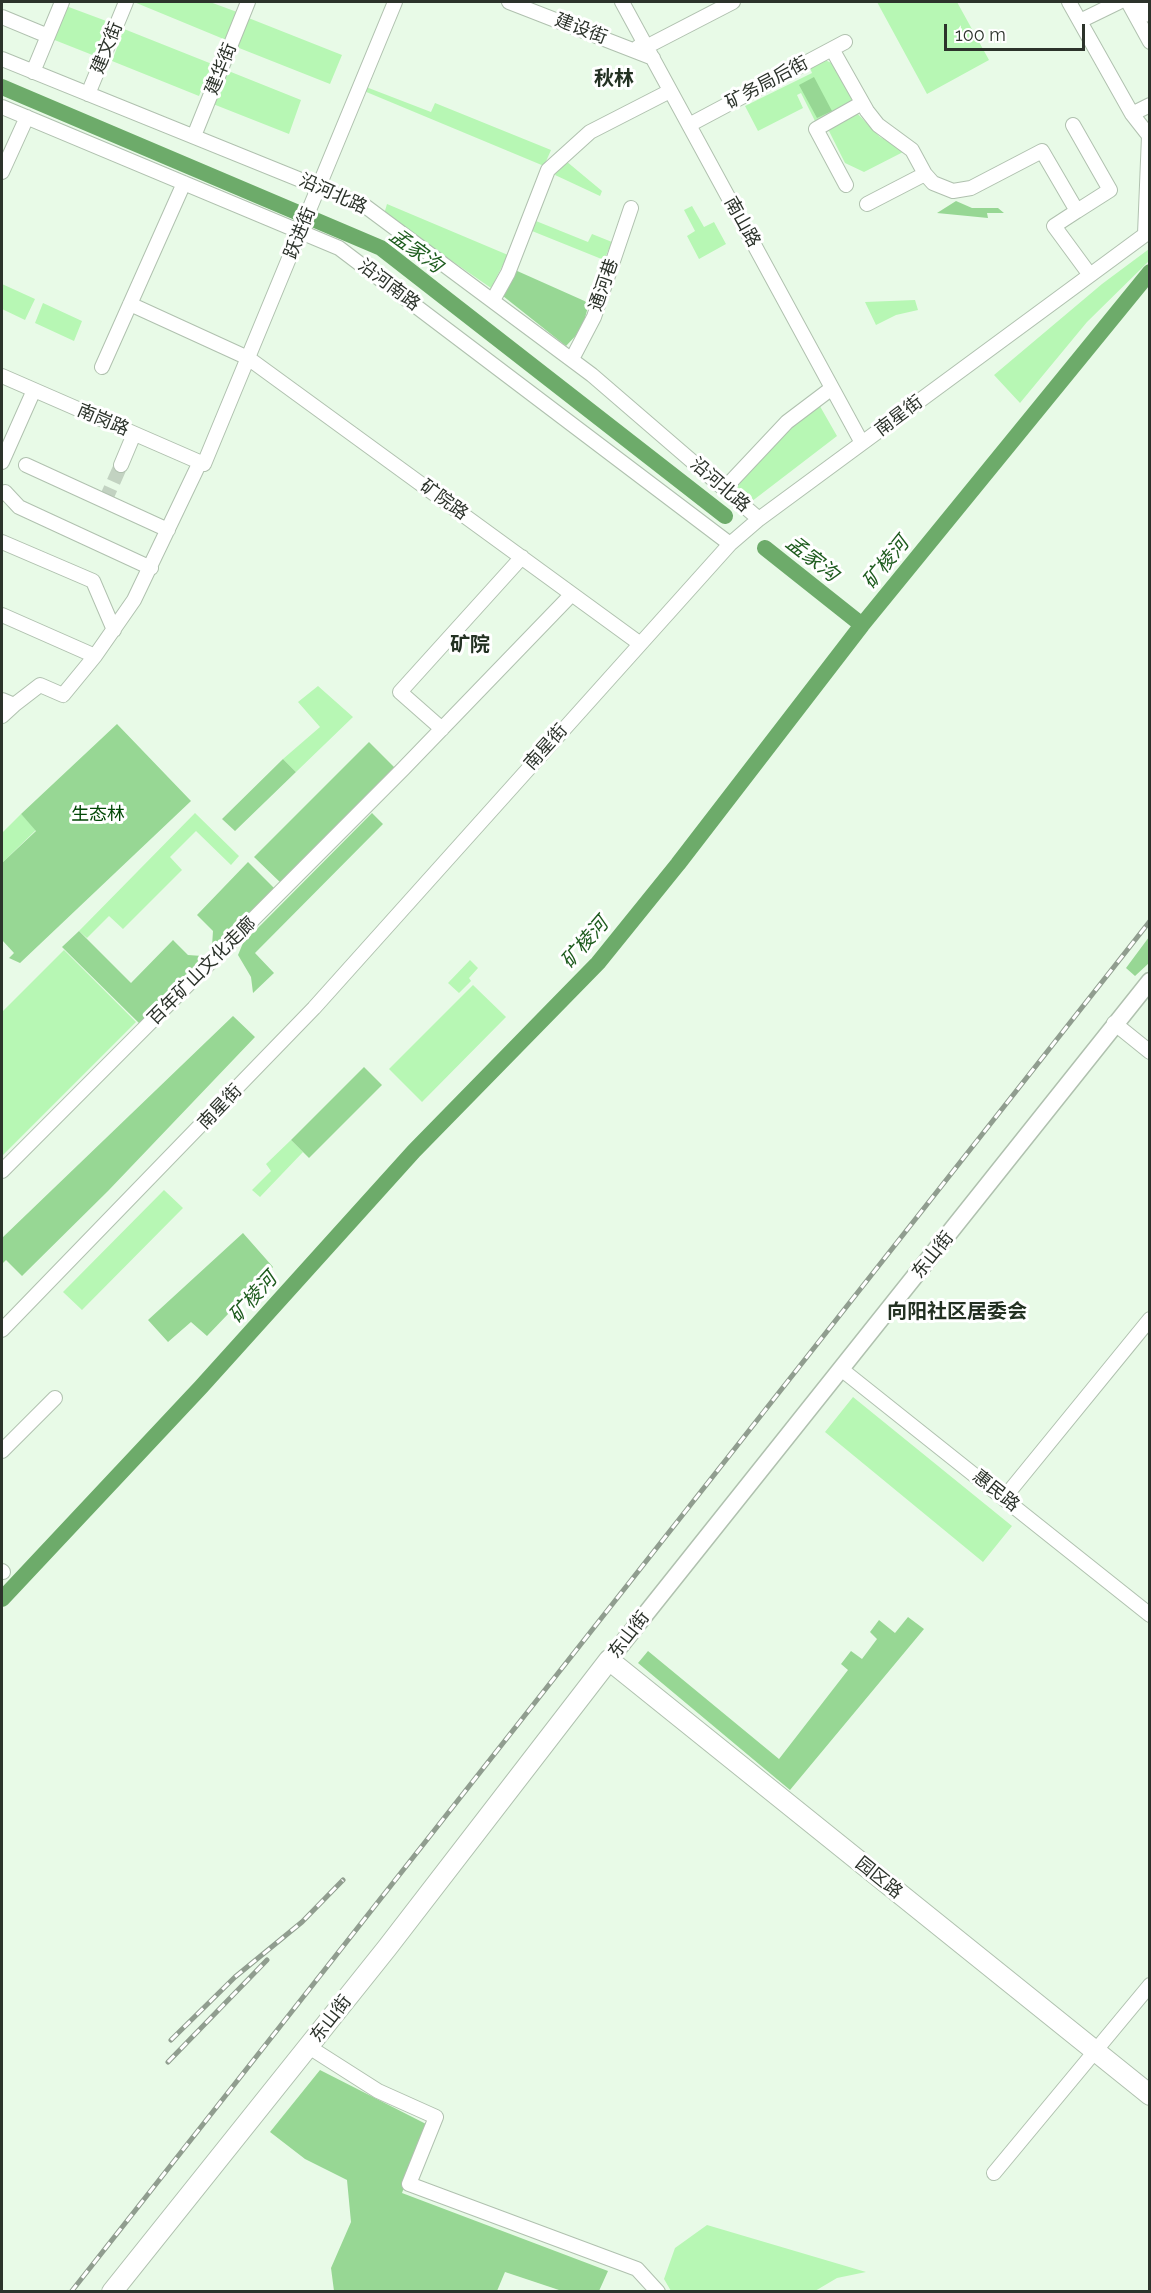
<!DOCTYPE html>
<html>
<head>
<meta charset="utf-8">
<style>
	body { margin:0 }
	#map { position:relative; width:1151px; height:2293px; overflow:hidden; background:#e8fae7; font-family:Raleway,sans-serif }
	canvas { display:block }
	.frame { position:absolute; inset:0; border:3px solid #2c332b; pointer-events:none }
	.scale { position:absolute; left:944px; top:24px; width:141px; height:27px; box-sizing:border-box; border:3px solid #2c332b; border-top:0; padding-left:8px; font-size:18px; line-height:21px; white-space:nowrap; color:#2c332b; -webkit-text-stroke:4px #fff; paint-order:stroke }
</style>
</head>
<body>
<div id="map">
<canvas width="1151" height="2293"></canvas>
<div class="frame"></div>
<div class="scale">100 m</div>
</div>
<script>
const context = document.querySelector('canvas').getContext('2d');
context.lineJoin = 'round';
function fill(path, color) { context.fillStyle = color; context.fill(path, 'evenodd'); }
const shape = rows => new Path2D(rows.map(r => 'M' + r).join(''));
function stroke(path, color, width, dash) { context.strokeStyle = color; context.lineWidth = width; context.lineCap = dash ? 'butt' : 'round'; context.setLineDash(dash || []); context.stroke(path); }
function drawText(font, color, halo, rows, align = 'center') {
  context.font = font + ' Raleway,"Noto Sans SC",sans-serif'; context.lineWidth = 6; context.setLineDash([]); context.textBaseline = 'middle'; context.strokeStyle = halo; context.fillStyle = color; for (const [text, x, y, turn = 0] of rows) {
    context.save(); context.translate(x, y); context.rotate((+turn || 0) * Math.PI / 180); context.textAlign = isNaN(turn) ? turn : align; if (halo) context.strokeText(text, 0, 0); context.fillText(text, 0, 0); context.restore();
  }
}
const green = shape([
	[134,2,210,2,237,12,226,40],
	[877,2,957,2,989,60,927,94],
	[66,6,109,22,95,56,52,39],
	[246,17,342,55,330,84,234,46],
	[124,29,212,64,199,96,112,61],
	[825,60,838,66,856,97,851,104,816,123,801,93,797,95,803,108,758,131,745,106,812,73,810,68],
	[226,70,301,100,289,134,213,104],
	[366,87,431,112,435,103,551,150,544,166,364,91],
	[855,111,880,137,907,150,864,172,845,163,829,131,833,125],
	[566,161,602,191,600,196,555,175,558,168],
	[387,204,508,255,491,288,384,214],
	[692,206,704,227,714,222,726,244,699,259,687,236,695,231,684,210],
	[536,221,588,242,592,234,612,242,604,260,532,231],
	[1149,249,1149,261,1087,322,1020,403,994,375,1102,284],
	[2,284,35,299,25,320,2,309],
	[915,300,918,310,896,315,876,325,865,302],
	[43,303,82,321,74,341,35,323],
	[817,401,837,436,747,505,727,488],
	[318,686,353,717,296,772,283,759,320,727,298,702],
	[195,813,239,856,231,865,196,831,170,857,182,870,123,929,109,916,87,938,79,931],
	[21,814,36,830,2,863,2,833],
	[64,950,136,1022,2,1156,2,1012],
	[470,960,478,968,469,978,471,981,459,993,448,983],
	[473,985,506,1017,422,1102,389,1069],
	[291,1140,303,1152,260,1197,252,1190,271,1171,266,1164],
	[164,1190,183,1208,82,1310,63,1292],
	[853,1397,1012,1526,983,1562,825,1432],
	[707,2225,866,2272,837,2278,815,2291,671,2291,664,2279,675,2248]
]);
const forest = shape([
	[814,77,832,111,817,118,799,85],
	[956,201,972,208,998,208,1004,213,987,213,988,218,937,213],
	[515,270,589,303,582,329,566,346,503,296],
	[117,724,191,801,20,963,9,958,14,953,2,940,2,863,36,831,21,814],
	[369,742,398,771,283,885,254,857],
	[283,759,296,772,235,831,222,819],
	[372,813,383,824,255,953,274,973,253,993,251,977,238,955,243,943],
	[248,862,277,891,217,951,212,946,213,931,197,915],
	[79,931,131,983,173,940,188,955,202,956,206,960,142,1026,62,947],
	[1149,937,1149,963,1135,976,1126,968],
	[233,1016,255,1037,108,1191,22,1276,6,1260,2,1264,2,1238],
	[364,1067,382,1085,309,1158,291,1140],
	[243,1233,273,1267,207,1336,191,1322,168,1342,148,1320],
	[908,1617,924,1629,790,1790,638,1663,648,1651,779,1759,848,1670,841,1664,851,1651,862,1659,877,1639,870,1632,879,1620,895,1633],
	[320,2070,426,2124,402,2193,608,2271,599,2291,562,2291,505,2272,497,2291,334,2291,331,2268,351,2222,347,2180,305,2159,270,2132]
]);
const river = shape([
	[2,87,381,248,725,516],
	[765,548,862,625],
	[2,1599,201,1387,414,1151,598,963,678,864,862,625,1150,272]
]);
const minorTunnel = shape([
	[105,501,121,465]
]);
const minor = shape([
	[509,2,653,58],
	[622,2,862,443],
	[1069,2,1132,114,1150,137],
	[1128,2,1150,42],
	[1142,2,1150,15],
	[2,17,48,36],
	[1080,21,1119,2],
	[638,47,646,47,733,2],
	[832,49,867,111,878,125,912,150,925,174,933,183,953,191,971,188,1042,151,1077,211,1054,226,1090,275],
	[2,59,365,206,592,375,759,519],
	[33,72,62,2],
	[88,94,126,2],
	[2,107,339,248,730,544],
	[1132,114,1150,105],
	[689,125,845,42],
	[1073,125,1110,190,1077,211],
	[194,136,248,2],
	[2,172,27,117],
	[846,185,816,129,862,103],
	[867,204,925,174],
	[1145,234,1149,136],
	[493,300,508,273,548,170,590,132,670,91],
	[130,304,248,358,639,643],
	[572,359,594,317,631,208],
	[102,367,184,183],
	[2,376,204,464,395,2],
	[2,462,34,390],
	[26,465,168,530],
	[121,465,134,434],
	[724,489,787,422,832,388],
	[5,492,19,507,151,568],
	[2,542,93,581,114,630],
	[2,615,95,656],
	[2,700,14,705,40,685,63,695,95,656,134,600,200,462],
	[2,716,14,705],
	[442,729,400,692,522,557],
	[1114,1023,1150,1052],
	[2,1171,403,769,572,594],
	[2,1330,314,1008,730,544,759,519,1150,231],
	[841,1369,1150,1615],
	[2,1451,55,1398],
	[1004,1498,1150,1319],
	[2,1571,3,1572],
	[309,2047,378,2091,436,2117,409,2184,637,2269,658,2292],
	[994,2173,1150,1985]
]);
const major = shape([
	[609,1660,1150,981]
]);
const highway = shape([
	[112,2292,387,1948,609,1660,1150,2095]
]);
const rail = shape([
	[171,2040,235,1977,302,1922,343,1880],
	[168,2062,267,1960],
	[71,2292,1150,921]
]);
const streetNames = [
	["建设街",581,29,21],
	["建文街",107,48,-68],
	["建华街",221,69,-68],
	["矿务局后街",767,83,-28],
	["沿河北路",333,194,24],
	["南山路",742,222,61],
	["跃进街",300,233,-68],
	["沿河南路",389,285,37],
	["通河巷",604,285,-71],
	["南星街",899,416,-37],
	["南岗路",103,420,23],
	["沿河北路",720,485,41],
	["矿院路",444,500,36],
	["南星街",546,747,-48],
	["百年矿山文化走廊",202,971,-45],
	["南星街",220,1107,-46],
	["东山街",933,1255,-51],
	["惠民路",996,1491,39],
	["东山街",629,1635,-52],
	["园区路",879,1878,39],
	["东山街",331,2019,-52]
];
const parkNames = [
	["生态林",98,815]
];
const neighbourhoodNames = [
	["秋林",614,79],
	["矿院",470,645],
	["向阳社区居委会",957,1312]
];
const waterNames = [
	["孟家沟",416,251,36],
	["孟家沟",812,559,38],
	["矿棱河",886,563,-51],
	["矿棱河",585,943,-49],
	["矿棱河",253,1298,-48]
];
fill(green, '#b7f7b4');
fill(forest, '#97d794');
stroke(river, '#6dab6a', 16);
stroke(minorTunnel, '#c2d2c1', 14, [14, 7]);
stroke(minor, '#b0c1af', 16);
stroke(major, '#b0c1af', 19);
stroke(highway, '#b0c1af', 22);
stroke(minor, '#fff', 14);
stroke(major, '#fff', 16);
stroke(highway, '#fff', 20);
stroke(rail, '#909d8f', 5);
stroke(rail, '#fff', 3, [9]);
drawText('18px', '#2c332b', '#fff', streetNames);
drawText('18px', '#024806', '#fff', parkNames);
drawText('bold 20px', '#233122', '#fff', neighbourhoodNames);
drawText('italic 20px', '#1e5c1e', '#fff', waterNames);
</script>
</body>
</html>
